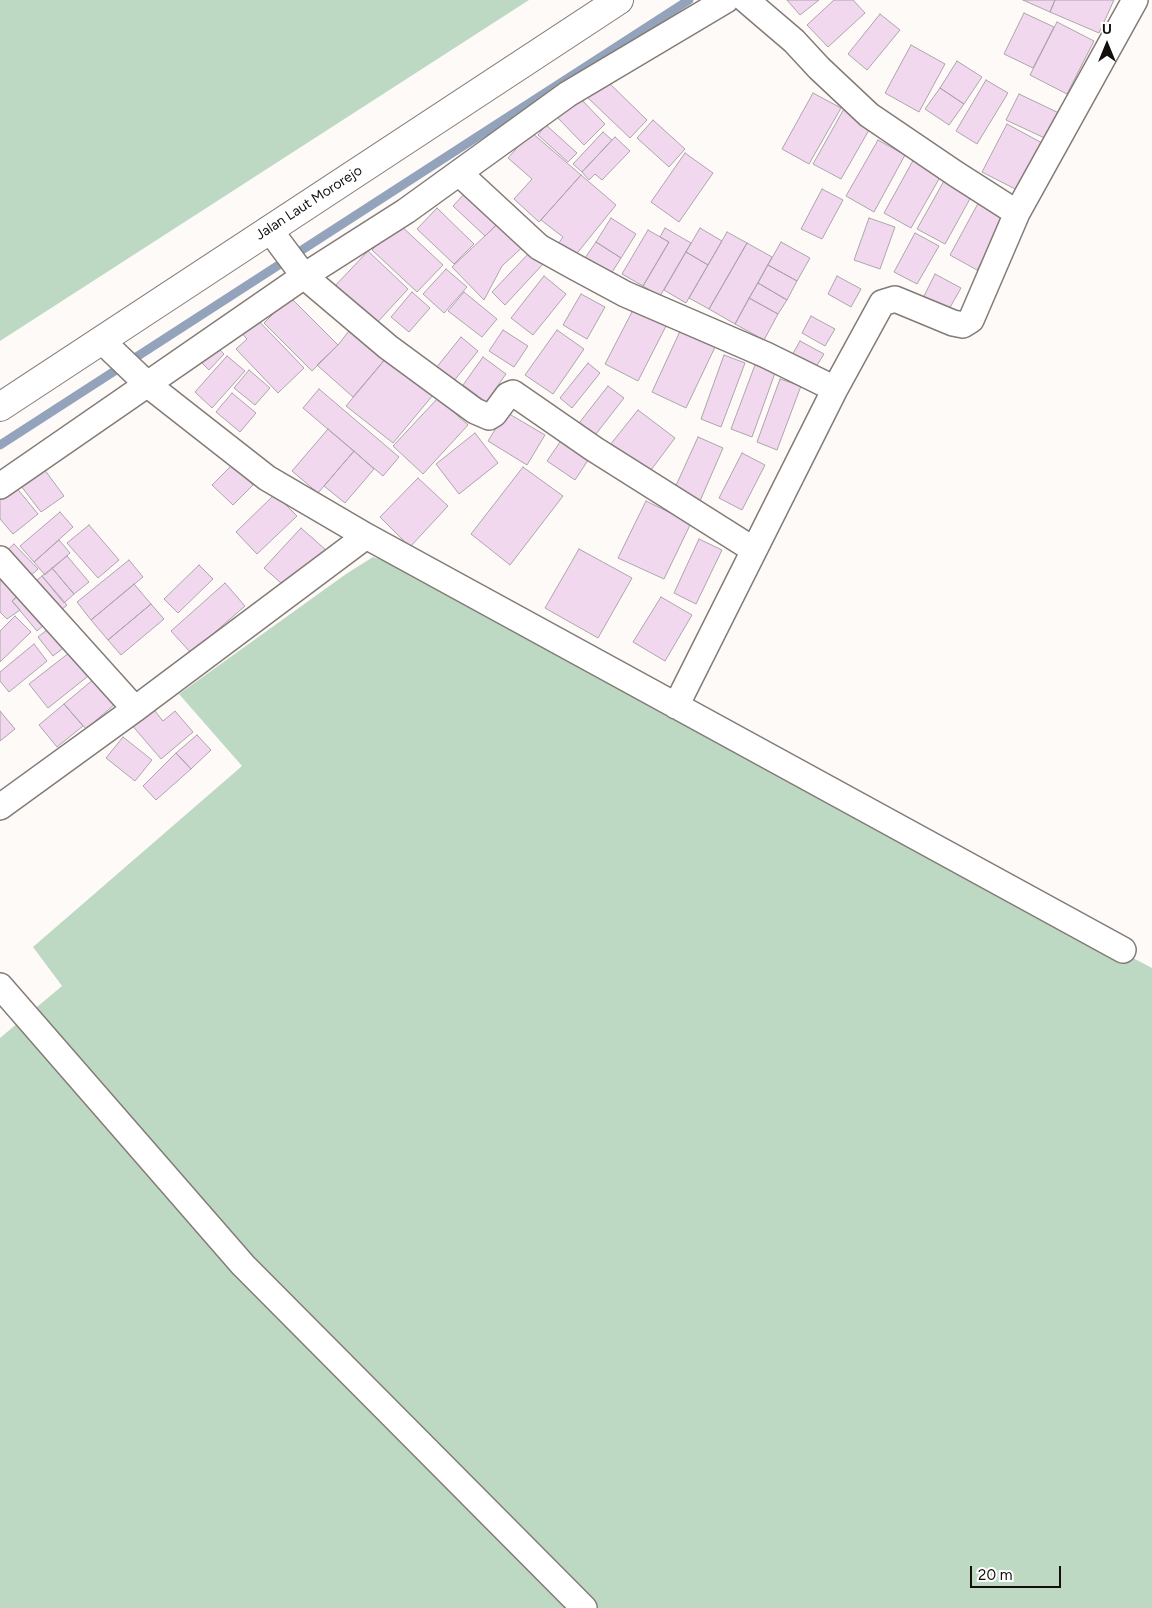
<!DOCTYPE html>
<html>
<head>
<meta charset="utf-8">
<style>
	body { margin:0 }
	#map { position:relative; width:1152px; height:1608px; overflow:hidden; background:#fefaf8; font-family:Figtree,sans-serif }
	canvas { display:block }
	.north { position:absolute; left:1082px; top:20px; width:50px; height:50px; -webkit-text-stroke:4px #fff; paint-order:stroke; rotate:0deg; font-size:14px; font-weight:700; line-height:20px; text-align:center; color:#120f0d }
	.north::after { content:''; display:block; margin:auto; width:18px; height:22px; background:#120f0d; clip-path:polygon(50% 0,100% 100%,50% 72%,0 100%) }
	.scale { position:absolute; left:970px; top:1566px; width:91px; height:22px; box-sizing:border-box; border:2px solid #120f0d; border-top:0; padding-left:6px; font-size:15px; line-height:18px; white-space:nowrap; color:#120f0d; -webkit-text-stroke:4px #fff; paint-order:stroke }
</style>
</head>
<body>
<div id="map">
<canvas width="1152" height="1608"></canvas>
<div class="north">U</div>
<div class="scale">20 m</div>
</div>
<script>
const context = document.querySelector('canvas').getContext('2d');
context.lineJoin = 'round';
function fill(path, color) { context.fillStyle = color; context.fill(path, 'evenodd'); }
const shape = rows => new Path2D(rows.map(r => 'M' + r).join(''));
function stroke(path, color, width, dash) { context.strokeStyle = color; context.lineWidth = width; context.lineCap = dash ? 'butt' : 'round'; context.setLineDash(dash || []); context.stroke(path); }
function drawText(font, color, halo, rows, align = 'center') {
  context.font = font + ' Figtree,sans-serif'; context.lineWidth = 5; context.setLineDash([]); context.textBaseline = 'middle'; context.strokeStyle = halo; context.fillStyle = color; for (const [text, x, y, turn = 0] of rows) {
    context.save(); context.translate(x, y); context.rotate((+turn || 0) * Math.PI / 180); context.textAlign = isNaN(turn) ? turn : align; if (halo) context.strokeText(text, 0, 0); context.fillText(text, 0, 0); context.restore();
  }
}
const green = shape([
	[0,0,529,0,0,341],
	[373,557,417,572,984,880,1152,968,1152,1608,0,1608,0,1038,62,986,33,947,242,766,179,694,346,574]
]);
const stream = shape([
	[0,445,689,0]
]);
const building = shape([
	[787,0,819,0,800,15,787,0],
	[834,0,853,0,865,13,828,47,807,25,834,0],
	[1023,0,1055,0,1050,12,1023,0],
	[1055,0,1114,0,1099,33,1050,12,1055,0],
	[1024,13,1054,27,1033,68,1004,54,1024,13],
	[880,14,900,30,867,70,848,54,880,14],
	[1057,22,1094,41,1067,94,1030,75,1057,22],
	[911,45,945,64,919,112,885,93,911,45],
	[957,61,982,77,964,104,940,88,957,61],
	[606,80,647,120,630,138,588,98,606,80],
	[986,80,1008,93,977,144,956,131,986,80],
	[940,88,964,104,949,125,925,109,940,88],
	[813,93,841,108,809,164,782,149,813,93],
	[576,94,605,124,584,145,555,115,576,94],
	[1019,94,1061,114,1049,140,1006,120,1019,94],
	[845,107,873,123,841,179,813,164,845,107],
	[653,120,685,149,669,167,637,138,653,120],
	[1007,124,1044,144,1019,191,982,172,1007,124],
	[546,125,577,153,568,162,538,135,546,125],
	[531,132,581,175,539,222,514,199,532,179,508,158,531,132],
	[603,132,612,140,582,172,573,164,603,132],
	[615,137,630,151,602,180,595,174,589,180,582,172,615,137],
	[878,140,905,155,874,212,846,196,878,140],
	[685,153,713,173,679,222,651,202,685,153],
	[915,157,943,172,911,228,884,213,915,157],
	[949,172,976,188,945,244,917,229,949,172],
	[581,175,616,205,574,257,558,244,563,237,541,220,581,175],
	[822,189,843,200,822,239,801,229,822,189],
	[466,192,499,222,485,236,453,206,466,192],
	[981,198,1009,214,977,270,950,255,981,198],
	[437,208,474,244,454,264,417,229,437,208],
	[504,218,528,242,502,266,484,300,452,267,504,218],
	[611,218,636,234,621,258,596,242,611,218],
	[869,218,895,227,880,269,854,260,869,218],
	[398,223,443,265,417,292,372,250,398,223],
	[665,228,691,243,660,296,643,286,669,242,660,237,665,228],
	[700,228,722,241,708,265,686,252,700,228],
	[648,230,669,242,643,286,622,274,648,230],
	[727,232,747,243,709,309,689,298,727,232],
	[915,233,939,246,917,284,894,272,915,233],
	[596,242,621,258,609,277,583,261,596,242],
	[781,242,810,258,797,281,768,265,781,242],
	[747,243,772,257,735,324,709,309,747,243],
	[368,251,408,289,374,326,333,288,368,251],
	[531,251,544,263,505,305,492,292,531,251],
	[686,252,708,265,686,303,664,290,686,252],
	[768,265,797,281,787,300,758,283,768,265],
	[446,269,467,287,444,313,423,294,446,269],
	[935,274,961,288,948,311,923,298,935,274],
	[544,276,566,294,533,335,511,318,544,276],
	[837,276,861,289,851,307,828,294,837,276],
	[758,283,787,300,778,314,749,298,758,283],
	[412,292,430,308,409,332,391,317,412,292],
	[464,292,497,319,482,337,448,311,464,292],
	[581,294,605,307,587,339,563,325,581,294],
	[290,297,338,345,312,371,264,323,290,297],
	[749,298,778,314,764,340,735,324,749,298],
	[633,310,666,326,638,381,605,364,633,310],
	[252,314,304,368,278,393,236,349,247,339,237,328,252,314],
	[811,316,835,329,825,346,802,333,811,316],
	[352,327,387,357,353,397,317,365,338,345,352,327],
	[681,329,716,345,686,408,652,392,681,329],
	[503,330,528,346,514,367,489,351,503,330],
	[557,330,584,349,553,394,525,375,557,330],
	[461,337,478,351,453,382,436,368,461,337],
	[800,341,824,354,814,370,791,357,800,341],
	[214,344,224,354,209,370,199,360,214,344],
	[724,355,745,363,721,427,701,419,724,355],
	[227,356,245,371,212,408,195,392,227,356],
	[387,357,433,395,393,443,346,406,387,357],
	[483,357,506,374,486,402,463,385,483,357],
	[588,363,600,373,572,408,560,398,588,363],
	[755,365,775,373,752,437,731,429,755,365],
	[249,370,270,388,255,405,234,388,249,370],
	[780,379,801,386,777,450,757,442,780,379],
	[608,386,624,398,592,439,576,427,608,386],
	[319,389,399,457,383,476,303,408,319,389],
	[232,393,256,413,240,432,216,412,232,393],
	[438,398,468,425,423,474,393,446,438,398],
	[638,410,675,438,648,474,610,445,638,410],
	[506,412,545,435,527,465,488,441,506,412],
	[328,429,354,451,318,493,292,471,328,429],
	[567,432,594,451,575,480,547,461,567,432],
	[475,433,498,463,459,494,436,464,475,433],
	[698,437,723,448,700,501,674,490,698,437],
	[354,451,374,469,345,503,324,486,354,451],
	[742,453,765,465,742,510,719,498,742,453],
	[232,465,253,485,233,505,212,485,232,465],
	[523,467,563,496,510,565,471,534,523,467],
	[44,469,64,496,41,512,21,486,44,469],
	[418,478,448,506,410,547,380,517,418,478],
	[15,486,38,514,13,534,0,519,0,497,15,486],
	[275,494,297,516,257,554,236,532,275,494],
	[646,501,691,523,664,579,618,558,646,501],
	[60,512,73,527,34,562,20,546,60,512],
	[89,525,119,560,98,578,67,543,89,525],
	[301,528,326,550,289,590,264,568,301,528],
	[699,539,722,550,696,604,674,593,699,539],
	[59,540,70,553,45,575,34,562,59,540],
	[14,544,38,569,28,578,4,553,14,544],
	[579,549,632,578,598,638,545,608,579,549],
	[67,556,89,582,74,594,52,568,67,556],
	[129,560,143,577,91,620,77,602,129,560],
	[0,563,24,590,12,601,20,610,7,619,0,612,0,563],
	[199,565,213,579,178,613,164,599,199,565],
	[52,568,74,594,64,603,42,576,52,568],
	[42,576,67,605,37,631,12,601,42,576],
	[225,583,245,606,191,653,171,631,225,583],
	[134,584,151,604,108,640,91,620,134,584],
	[661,597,692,615,665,661,633,642,661,597],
	[151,604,164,619,121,655,108,640,151,604],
	[66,615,81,634,53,656,38,637,66,615],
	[15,616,31,632,0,662,0,631,15,616],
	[83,642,102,665,48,708,29,684,83,642],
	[34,644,47,661,9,692,0,681,0,672,34,644],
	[101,673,122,698,86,729,64,704,101,673],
	[64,704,83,726,57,747,39,725,64,704],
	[150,705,163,721,175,711,193,732,161,759,130,723,150,705],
	[0,711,15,729,0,741,0,711],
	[197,735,211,750,191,769,176,753,197,735],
	[123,737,152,760,135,781,106,758,123,737],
	[176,753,191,769,156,800,143,786,176,753]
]);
const minor = shape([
	[746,0,794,41,819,68,869,115,956,174,1017,213],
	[459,173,539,247,575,267,625,294,766,355,835,389],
	[269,229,304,276,388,347,475,411,489,417,494,414,508,395,513,393,594,449,754,550],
	[101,340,147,384,267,478,366,536,1123,950],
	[0,486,304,276,406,211,568,94,726,0],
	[0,559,135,709],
	[676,706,835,389,882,303,895,299,953,323,963,325,971,320,1017,213,1135,0],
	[0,807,135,709,366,536],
	[0,986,243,1265,584,1608]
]);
const tertiary = shape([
	[0,407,619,0]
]);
const streetNames = [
	["Jalan Laut Mororejo",309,203,-33]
];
fill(green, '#bdd9c4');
stroke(stream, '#93a3bb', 9);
fill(building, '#f1d8ee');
stroke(building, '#aca5ab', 1);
stroke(minor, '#837b76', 28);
stroke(tertiary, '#837b76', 30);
stroke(minor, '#fff', 25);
stroke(tertiary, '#fff', 28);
drawText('14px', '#120f0d', '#fff', streetNames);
</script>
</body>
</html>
